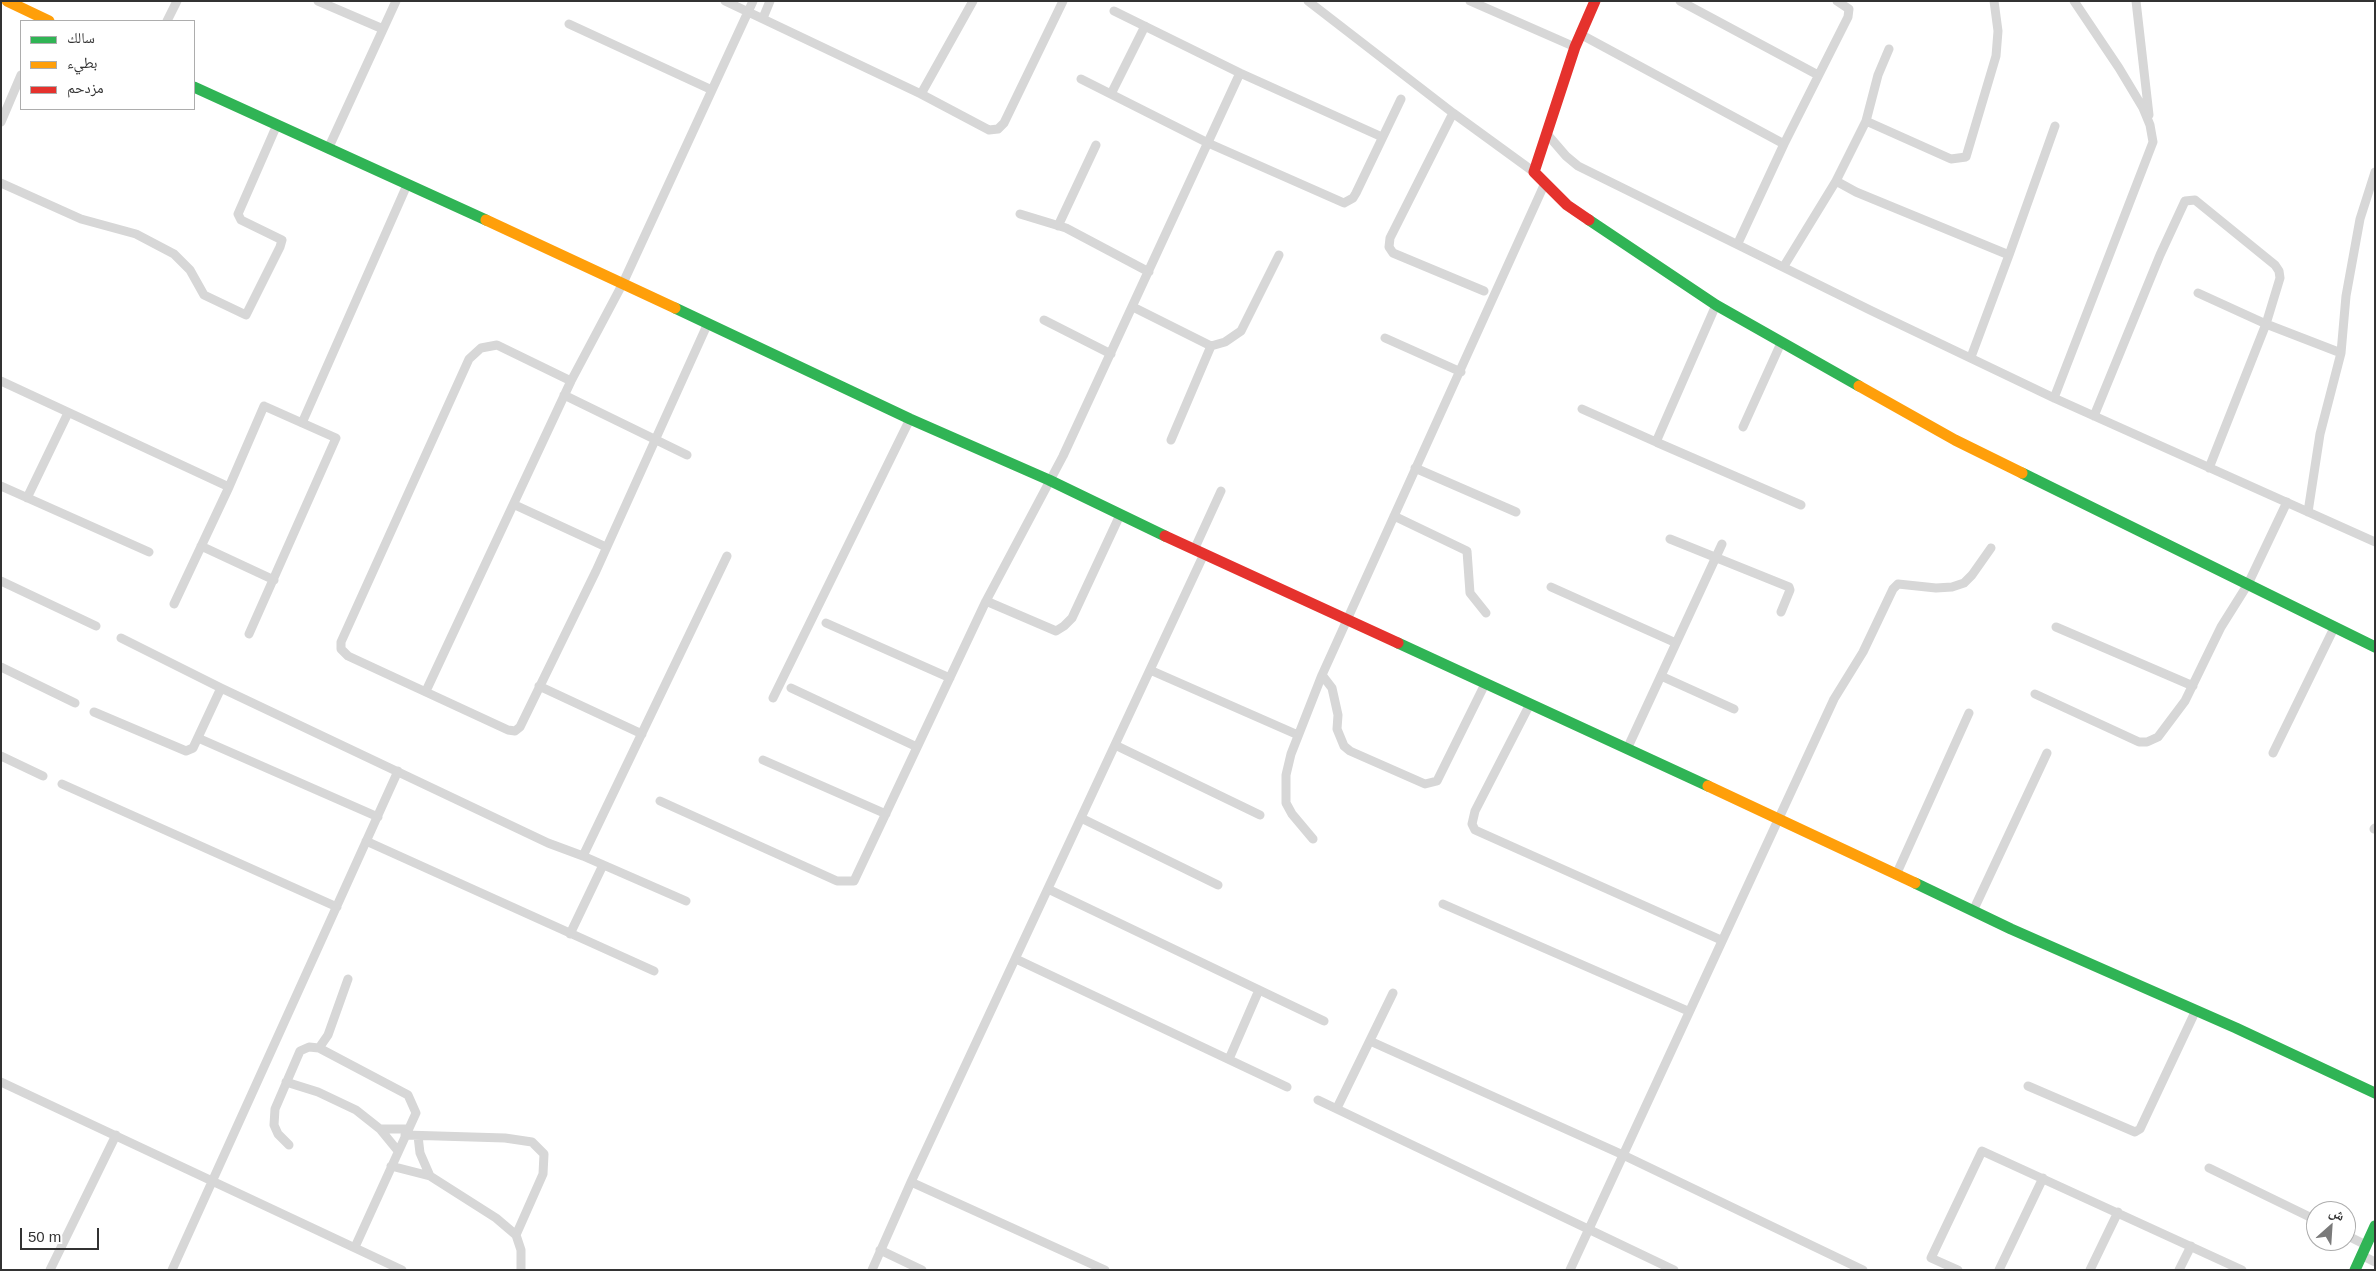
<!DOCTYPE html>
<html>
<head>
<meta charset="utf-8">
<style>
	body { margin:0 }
	#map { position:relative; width:2376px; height:1271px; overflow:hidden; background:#fff; font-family:Helvetica,"Noto Naskh Arabic",sans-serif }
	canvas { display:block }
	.frame { position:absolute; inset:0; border:2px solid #333; pointer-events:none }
	.legend { position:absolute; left:20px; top:20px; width:175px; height:90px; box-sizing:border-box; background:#fff; border:1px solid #adadad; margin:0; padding:6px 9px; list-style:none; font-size:15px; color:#333 }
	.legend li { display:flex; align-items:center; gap:10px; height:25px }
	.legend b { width:25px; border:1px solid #adadad }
	.north { position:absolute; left:2306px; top:1201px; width:50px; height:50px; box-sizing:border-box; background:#fff; border:1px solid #adadad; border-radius:50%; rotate:26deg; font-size:14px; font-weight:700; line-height:20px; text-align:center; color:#333 }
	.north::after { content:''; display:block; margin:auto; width:18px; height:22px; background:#7a7a7a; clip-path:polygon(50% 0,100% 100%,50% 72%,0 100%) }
	.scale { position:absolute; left:20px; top:1228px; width:79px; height:22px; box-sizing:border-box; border:2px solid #333; border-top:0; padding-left:6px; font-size:15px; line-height:18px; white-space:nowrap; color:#333; -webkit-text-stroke:4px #fff; paint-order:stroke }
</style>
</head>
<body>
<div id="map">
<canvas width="2376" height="1271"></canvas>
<div class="frame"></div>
<ul class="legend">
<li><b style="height:6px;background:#30b455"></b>سالك</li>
<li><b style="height:6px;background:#ff9f0a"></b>بطيء</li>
<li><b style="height:6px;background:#e5322d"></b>مزدحم</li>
</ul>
<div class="north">ش</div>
<div class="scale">50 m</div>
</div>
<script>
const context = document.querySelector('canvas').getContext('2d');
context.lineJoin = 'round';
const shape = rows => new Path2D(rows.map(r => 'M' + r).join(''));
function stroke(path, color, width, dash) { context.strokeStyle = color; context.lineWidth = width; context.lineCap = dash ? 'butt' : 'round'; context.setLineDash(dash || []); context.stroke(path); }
const street = shape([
	[318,1,383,29],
	[725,1,921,94,989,130,998,129,1004,123,1063,1],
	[1308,1,1453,113,1534,172],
	[1470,1,1575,47],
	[1680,1,1818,75],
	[2136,1,2149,115],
	[1114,11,1240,73,1382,137],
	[763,18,770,1],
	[167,21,177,1],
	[569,24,712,90],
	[1580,34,1784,144,1738,243],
	[1081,79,1208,143,1344,203,1353,198,1356,193,1401,99],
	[921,94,973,1],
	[1111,94,1145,26],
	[1453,113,1390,238,1389,247,1393,253,1484,291],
	[1866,121,1878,75,1889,49],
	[1,122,21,75],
	[1547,134,1566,156,1578,166,1872,311,2054,398,2375,542],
	[1784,144,1848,17,1849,9,1837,1],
	[328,149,396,1],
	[1836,181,1866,121,1951,159,1966,157,1996,56,1998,31,1994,1],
	[1,183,81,219,136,234,174,254,190,270,204,295,246,315,280,247,282,240,241,220,238,214,276,127],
	[1020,214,1066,228,1149,272],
	[1058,226,1096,145],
	[2009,255,2055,126],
	[1784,266,1836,181,1856,192,2009,255,1971,357],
	[2198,293,2266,324,2341,353],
	[1716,305,1656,442,1801,505],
	[1133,307,1211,346,1225,342,1241,331,1279,255],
	[1044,320,1111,354],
	[1385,338,1461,372],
	[1,381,229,487],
	[571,381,497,345,481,348,469,359,341,642,341,649,348,656,508,730,515,731,520,727,596,571,708,323],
	[564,395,687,455],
	[2054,398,2153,142,2150,125,2143,108,2119,68,2074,1],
	[1582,409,1656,442],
	[2094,416,2160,255,2185,201,2195,200,2275,265,2279,271,2280,278,2266,324,2209,468],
	[302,423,407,185],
	[1743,427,1781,343],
	[1171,440,1211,346],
	[1415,468,1516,512],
	[1,486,149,552],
	[27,498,68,413],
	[515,505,606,547],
	[2308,512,2320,434,2341,353,2346,296,2360,219,2375,172],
	[1394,516,1467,551,1470,593,1486,613],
	[1670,539,1789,587,1790,590,1781,612],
	[201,546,274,580],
	[1194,550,1221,491],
	[1,581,96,626],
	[1551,587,1676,643],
	[986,601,1056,631,1064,626,1072,618,1120,515],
	[174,604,229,487,264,406,336,438,249,634],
	[826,623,950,678],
	[2056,627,2193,686],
	[121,638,221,688,548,843,583,856,727,556],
	[1,667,75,703],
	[1150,670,1298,735],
	[1322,675,1332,688,1338,715,1337,729,1344,746,1350,751,1425,784,1437,781,1485,684],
	[1661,676,1734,709],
	[539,686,642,734],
	[791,688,917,747],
	[426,691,571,381,623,283,753,1],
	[2035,694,2139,742,2147,742,2158,737,2185,701,2221,627,2248,584,2287,502],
	[773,698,910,419],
	[1530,704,1475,811,1472,824,1475,830,1721,940],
	[94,712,186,751,193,748,221,688],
	[198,738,378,817],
	[1115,745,1260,815],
	[1627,749,1722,544],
	[2273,753,2334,628],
	[1,756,43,776],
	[763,760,886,814],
	[62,784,337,907],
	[660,801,837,881,854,881,986,601,1063,456,1240,73],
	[1081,818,1218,885],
	[2374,829,2375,828],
	[1313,839,1292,814,1286,803,1286,775,1291,754,1322,675,1545,183],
	[366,841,654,971],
	[583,856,686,901],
	[1896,875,1969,713],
	[1048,889,1324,1021],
	[1443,904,1688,1011],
	[1973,911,2047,753],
	[570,934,603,865],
	[1016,959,1287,1087],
	[1370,1041,1621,1154,1863,1270],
	[319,1048,408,1095,416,1113,355,1247],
	[1229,1059,1259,990],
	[1,1082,402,1270],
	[286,1082,318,1092,356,1110,380,1129,398,1151],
	[2028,1086,2135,1132,2140,1129,2196,1010],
	[1318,1100,1674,1270],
	[1337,1108,1393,993],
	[380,1129,408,1129],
	[405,1135,505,1138,532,1142,544,1154,543,1174,516,1235],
	[418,1136,420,1153,430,1176,496,1218,516,1235,521,1250,521,1270],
	[289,1145,278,1134,274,1125,275,1109,300,1051,309,1047,319,1048,328,1035,348,979],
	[391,1166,430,1176],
	[2209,1168,2316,1220],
	[911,1182,1105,1270],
	[2346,1235,2366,1245],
	[880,1250,922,1270],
	[2361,1255,2375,1262],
	[50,1270,116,1135],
	[172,1270,398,771],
	[872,1270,911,1182,1204,554],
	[1570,1270,1834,699,1863,652,1893,589,1898,584,1936,588,1952,587,1964,583,1972,575,1991,548],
	[1958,1270,1931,1258,1982,1151,2242,1270],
	[1999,1270,2043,1178],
	[2090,1270,2118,1212],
	[2179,1270,2191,1246]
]);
const fast = shape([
	[194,87,486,220],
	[1589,220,1716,305,1859,386],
	[675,308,910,419,1049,480,1165,536],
	[2022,473,2375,647],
	[1398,643,1708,786],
	[1915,883,2011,929,2236,1028,2375,1093],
	[2355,1270,2375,1226]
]);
const slow = shape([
	[7,1,49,21],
	[486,220,675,308],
	[1859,386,1955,440,2022,473],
	[1708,786,1915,883]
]);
const jam = shape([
	[1589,220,1567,205,1534,172,1575,47,1595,1],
	[1165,536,1398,643]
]);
stroke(street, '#d7d7d7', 9);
stroke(fast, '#30b455', 11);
stroke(slow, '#ff9f0a', 11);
stroke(jam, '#e5322d', 11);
</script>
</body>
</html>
